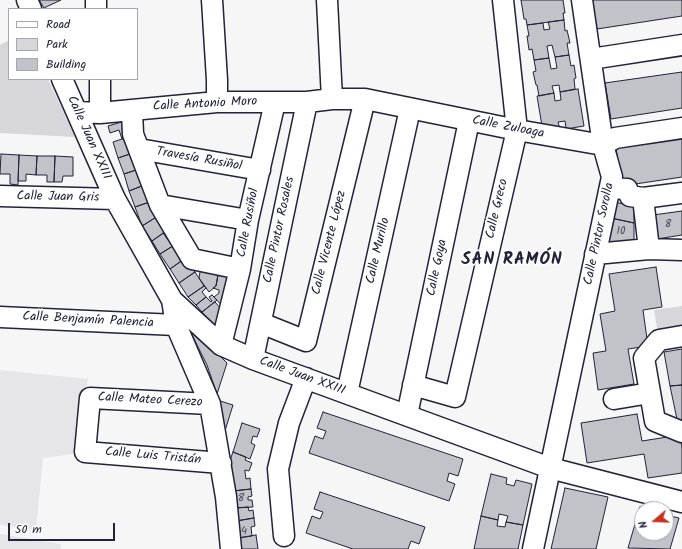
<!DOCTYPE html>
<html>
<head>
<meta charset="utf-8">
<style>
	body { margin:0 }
	#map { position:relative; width:682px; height:549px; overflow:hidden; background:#f6f6f7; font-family:Kalam,sans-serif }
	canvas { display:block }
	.legend { position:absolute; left:8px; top:8px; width:130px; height:72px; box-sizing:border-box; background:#fff; border:1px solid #a7a7b1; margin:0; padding:5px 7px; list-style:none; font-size:12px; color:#22223b }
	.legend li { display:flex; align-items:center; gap:8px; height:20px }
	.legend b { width:20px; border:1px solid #a7a7b1 }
	.north { position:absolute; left:634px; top:501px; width:40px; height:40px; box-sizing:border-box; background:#fff; border:1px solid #a7a7b1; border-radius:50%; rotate:251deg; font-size:11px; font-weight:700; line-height:16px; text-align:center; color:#22223b }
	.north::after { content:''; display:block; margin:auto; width:14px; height:18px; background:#c8321e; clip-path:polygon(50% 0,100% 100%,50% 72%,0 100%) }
	.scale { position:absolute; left:8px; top:523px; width:107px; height:18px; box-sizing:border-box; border:2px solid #22223b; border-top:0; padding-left:5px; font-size:12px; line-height:14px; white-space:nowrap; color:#22223b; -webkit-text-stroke:3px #fff; paint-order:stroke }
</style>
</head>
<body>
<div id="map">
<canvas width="682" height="549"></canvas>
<ul class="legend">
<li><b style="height:5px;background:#fff"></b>Road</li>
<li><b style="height:11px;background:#d7d7db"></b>Park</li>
<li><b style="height:11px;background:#c2c2c9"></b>Building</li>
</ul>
<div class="north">N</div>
<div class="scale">50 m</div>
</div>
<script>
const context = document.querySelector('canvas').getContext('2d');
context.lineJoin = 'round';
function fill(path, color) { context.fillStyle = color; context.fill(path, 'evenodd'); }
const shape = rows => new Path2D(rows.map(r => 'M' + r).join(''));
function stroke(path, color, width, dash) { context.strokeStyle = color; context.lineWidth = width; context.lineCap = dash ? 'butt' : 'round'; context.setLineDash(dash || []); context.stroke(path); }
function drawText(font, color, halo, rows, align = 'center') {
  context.font = font + ' Kalam,sans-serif'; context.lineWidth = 3.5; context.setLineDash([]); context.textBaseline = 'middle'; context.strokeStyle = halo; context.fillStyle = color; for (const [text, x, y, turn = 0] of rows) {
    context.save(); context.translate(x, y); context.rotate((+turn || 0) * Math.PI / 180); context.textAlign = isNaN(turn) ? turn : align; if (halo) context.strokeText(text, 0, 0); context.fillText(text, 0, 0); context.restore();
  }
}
const built = shape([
	[0,370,88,379,73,454,43,458,36,530,0,525],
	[0,534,61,544,61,549,0,549]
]);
const green = shape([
	[9,40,9,79,48,79,75,137,0,133,0,45],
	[682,306,682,330,658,334,654,310]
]);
const building = shape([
	[39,0,61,0,44,8,39,0],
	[521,0,563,0,565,13,563,13,564,20,527,25,526,19,524,19,521,0],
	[592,0,682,0,682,16,597,29,592,0],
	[564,20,565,31,567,30,570,43,567,43,569,55,555,57,552,45,547,46,549,58,534,60,532,49,529,50,527,36,529,36,527,25,543,23,544,30,550,29,548,22,564,20],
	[569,55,571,66,574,65,576,78,574,79,575,89,560,92,559,85,552,86,554,93,539,96,537,85,536,85,533,72,536,71,534,60,549,58,551,69,557,68,555,57,569,55],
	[682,72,682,108,611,119,605,83,682,72],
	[578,89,584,126,566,129,565,121,558,122,560,129,543,132,537,96,554,93,555,101,561,100,560,92,578,89],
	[125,121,131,136,122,139,119,130,110,133,108,126,125,121],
	[131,136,136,152,118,158,113,142,131,136],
	[682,138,682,177,622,186,616,148,682,138],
	[136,152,142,168,124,174,118,158,136,152],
	[1,154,19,155,18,185,10,184,10,174,0,174,1,154],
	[19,155,37,156,36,175,26,174,26,181,18,181,19,155],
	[37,156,55,156,54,182,47,182,47,175,36,175,37,156],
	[55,156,73,157,73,176,63,176,62,182,54,182,55,156],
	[142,168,147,184,129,191,124,174,142,168],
	[147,184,149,202,135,207,129,191,147,184],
	[153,201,158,216,142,226,135,207,153,201],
	[614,202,634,206,634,223,611,218,614,202],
	[682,211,682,235,657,239,653,215,682,211],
	[158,216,168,230,152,241,142,226,158,216],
	[611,218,634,223,634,241,604,245,611,218],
	[163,233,168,240,173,237,176,244,160,254,152,241,163,233],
	[176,244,186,258,170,269,160,254,176,244],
	[181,261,185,266,189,263,195,272,179,283,170,269,181,261],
	[201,266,219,269,216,286,209,292,199,278,201,266],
	[656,267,662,307,643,310,648,346,628,349,634,384,598,390,593,353,606,351,600,314,615,311,609,274,656,267],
	[219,269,233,272,224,308,214,297,219,293,219,290,213,288,216,286,219,269],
	[195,272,204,286,188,297,179,283,195,272],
	[204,286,206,288,202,292,206,297,196,305,188,297,204,286],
	[212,295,217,300,202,312,196,305,206,297,211,302,212,301,209,297,212,295],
	[215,302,222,310,218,313,219,315,218,316,221,320,217,329,202,312,215,302],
	[196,332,227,363,217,394,207,365,192,335,196,332],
	[682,349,682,385,670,386,664,352,682,349],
	[682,385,682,423,678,424,670,386,682,385],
	[217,400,233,405,224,434,217,400],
	[323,412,463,459,458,476,449,473,447,481,455,484,449,501,309,453,315,436,323,439,326,431,317,428,323,412],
	[637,414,642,441,680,435,682,448,682,473,648,478,644,454,587,463,581,423,637,414],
	[242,423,260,429,257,437,253,436,251,443,255,445,250,459,233,452,242,423],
	[233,452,246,457,245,460,252,463,249,471,245,470,245,472,246,479,250,478,251,489,233,491,229,463,233,452],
	[491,474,507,478,506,484,514,486,516,480,532,484,523,525,506,522,508,516,499,514,498,520,481,516,491,474],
	[565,488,608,497,596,549,551,549,565,488],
	[251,489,252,496,248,497,248,500,252,500,253,507,235,508,233,491,251,489],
	[320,492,425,527,419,544,411,541,408,549,353,549,306,533,312,516,320,519,323,512,314,509,320,492],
	[248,507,249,511,253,510,254,518,236,521,235,508,248,507],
	[640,507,647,509,642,509,642,533,666,533,666,515,679,518,670,549,628,548,640,507],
	[481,516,498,520,497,526,505,527,506,522,523,525,518,549,474,549,481,516],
	[254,518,255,526,251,527,252,536,238,538,236,521,254,518],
	[256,535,258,549,239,549,238,538,256,535]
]);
const minor = shape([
	[27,0,31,9],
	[96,0,96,9],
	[212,0,217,80,217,102],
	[327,0,332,99],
	[591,59,682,45],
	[62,79,115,199,172,300,221,345,253,359,550,468,682,502],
	[132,110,133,134,160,205,192,259,240,269],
	[77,112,100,113,217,102,307,102,332,99,365,99,517,130,603,145,615,138,682,128],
	[100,113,100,79],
	[139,149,260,170],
	[610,188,627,189,630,196,643,198],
	[0,196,115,199],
	[160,205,248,220],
	[649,249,643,198,682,193],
	[595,254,649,249,682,250],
	[172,300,176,325,210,404,226,497,231,549],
	[0,317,176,325],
	[261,323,306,341,365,99],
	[682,336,659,340,644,358,655,421,682,432],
	[221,345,240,269,248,220,275,102],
	[253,359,307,102],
	[413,385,455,397,517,130,503,0],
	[347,393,410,109],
	[614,399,650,393],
	[210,404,90,398,85,452,221,463],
	[407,415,469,121],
	[284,536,278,469,289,423,306,378],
	[533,549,612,177,603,145,582,0]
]);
const numberNames = [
	["8",668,225],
	["10",621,232],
	["8",241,499],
	["4",244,532]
];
const streetNames = [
	["Calle Antonio Moro",205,105,-3],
	["Calle Zuloaga",508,128,11],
	["Calle Juan XXIII",88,138,66],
	["Travesía Rusiñol",199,160,10],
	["Calle Juan Gris",58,198,1],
	["Calle Greco",498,209,-77],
	["Calle Rusiñol",249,223,-79],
	["Calle Pintor Rosales",280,230,-78],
	["Calle Pintor Sorolla",600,234,-78],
	["Calle Vicente López",330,243,-76],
	["Calle Murillo",379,251,-77],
	["Calle Goya",438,268,-78],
	["Calle Benjamín Palencia",88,321,3],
	["Calle Juan XXIII",302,377,20],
	["Calle Mateo Cerezo",150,401,3],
	["Calle Luis Tristán",153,457,5]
];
const districtNames = [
	["SAN RAMÓN",512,261]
];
fill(built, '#e6e6e9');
fill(green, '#d7d7db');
fill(building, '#c2c2c9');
stroke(building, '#22223b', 1);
stroke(minor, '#22223b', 23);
stroke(minor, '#fff', 20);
drawText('11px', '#4a4a5e', null, numberNames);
drawText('13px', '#22223b', '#fff', streetNames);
context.letterSpacing = '1px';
drawText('bold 17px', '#22223b', '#fff', districtNames);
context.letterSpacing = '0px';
</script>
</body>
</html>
